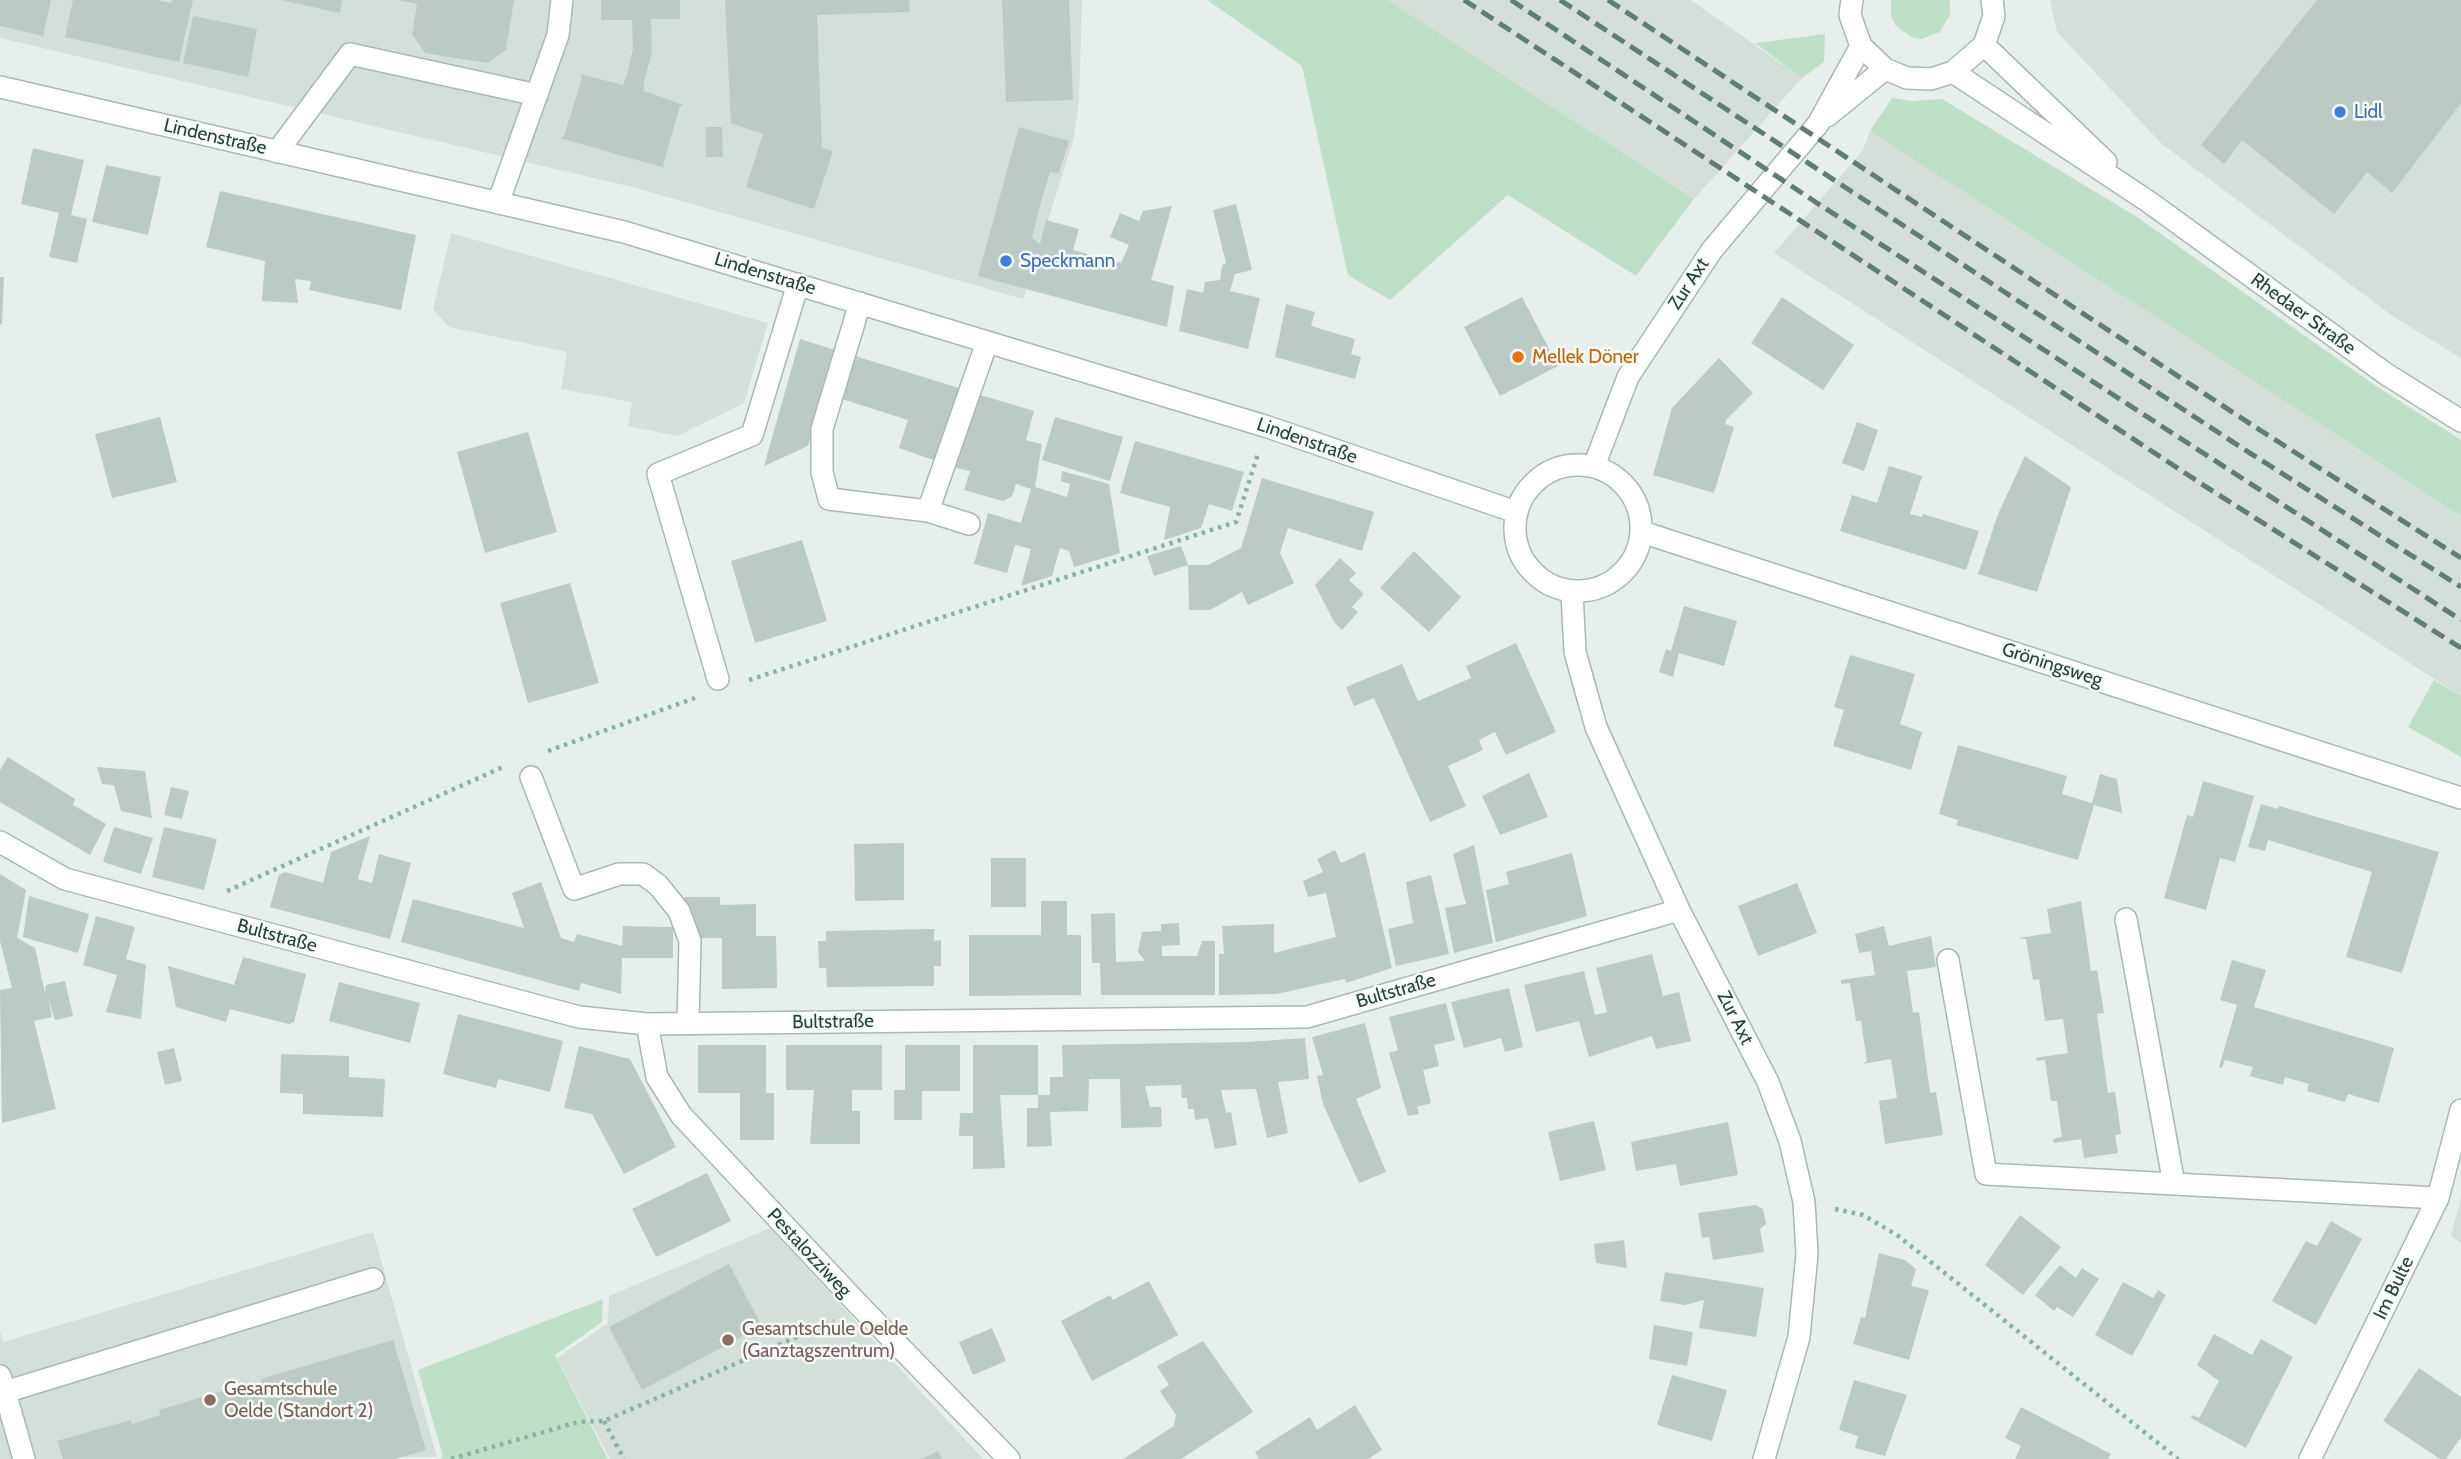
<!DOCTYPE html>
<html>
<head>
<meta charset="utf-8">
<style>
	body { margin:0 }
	canvas { display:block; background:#e6efeb }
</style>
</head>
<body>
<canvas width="2461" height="1459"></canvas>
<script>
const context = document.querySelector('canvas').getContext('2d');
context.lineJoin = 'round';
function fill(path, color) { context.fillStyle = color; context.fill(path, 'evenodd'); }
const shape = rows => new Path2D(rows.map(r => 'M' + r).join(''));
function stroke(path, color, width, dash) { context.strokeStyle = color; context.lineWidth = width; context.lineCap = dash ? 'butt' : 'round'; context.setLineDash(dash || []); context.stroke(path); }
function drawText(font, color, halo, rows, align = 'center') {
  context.font = font + ' Cabin,sans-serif'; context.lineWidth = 5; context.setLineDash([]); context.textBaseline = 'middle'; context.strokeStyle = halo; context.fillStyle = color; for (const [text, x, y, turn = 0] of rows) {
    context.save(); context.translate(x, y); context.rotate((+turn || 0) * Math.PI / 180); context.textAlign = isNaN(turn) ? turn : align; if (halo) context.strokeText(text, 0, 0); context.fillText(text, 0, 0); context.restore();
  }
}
const built = shape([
	[0,0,1082,0,1079,102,1073,141,1023,299,636,188,0,38],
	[1388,0,1691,0,1802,78,1694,199],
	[2050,0,2461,0,2461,358,2394,317,2162,144,2057,32],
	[1870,131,2461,516,2461,696,1774,253,1863,150],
	[451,233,768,323,744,403,677,436,628,426,632,402,561,389,567,352,449,327,433,309],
	[2461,1197,2461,1243,2451,1236],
	[770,1228,983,1459,610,1459,557,1358,608,1323,609,1296],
	[373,1232,437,1457,0,1459,0,1331,3,1342]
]);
const green = shape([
	[1207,0,1388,0,1694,199,1636,276,1508,195,1390,300,1348,275,1302,66],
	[1891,0,1950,0,1950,15,1940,32,1921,39,1911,37,1895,25,1891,16],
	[1825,34,1824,62,1802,78,1755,43],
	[1892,98,1912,101,1942,99,2137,217,2376,386,2461,440,2461,516,1870,131],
	[2434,680,2461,696,2461,757,2408,727],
	[603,1299,602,1322,555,1355,608,1459,440,1459,443,1456,418,1370]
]);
const building = shape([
	[0,0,51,0,43,36,0,26],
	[73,0,157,0,171,3,172,0,193,0,179,62,65,37],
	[281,0,342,0,340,13],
	[398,0,514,0,506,50,487,63,425,53,412,34,417,4],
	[601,0,680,0,680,19,651,19,652,52,644,81,644,91,684,105,680,106,663,165,665,168,560,138,564,136,582,78,580,74,623,85,627,75,633,49,632,20,601,20],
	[725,0,909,0,910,12,817,15,822,148,833,151,814,209,746,187,763,134,731,123],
	[1002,0,1069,0,1073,100,1006,102],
	[2317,0,2461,0,2461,103,2392,193,2367,172,2334,214,2242,140,2224,164,2201,145],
	[193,16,257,29,248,77,183,63],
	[706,127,722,127,723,157,706,157],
	[1019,127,1069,141,1059,173,1050,172,1041,202,1032,238,1040,244,1046,220,1079,229,1073,250,1121,263,1129,245,1110,237,1120,213,1139,221,1143,211,1172,206,1151,280,1174,286,1167,327,978,276],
	[33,148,84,160,71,215,87,219,77,263,49,257,59,213,21,204],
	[106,165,161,177,148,235,92,222],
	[220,191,416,235,401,310,309,290,311,281,295,279,298,303,262,301,265,261,206,247],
	[1236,204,1252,270,1235,274,1230,291,1260,298,1248,349,1179,331,1187,289,1203,293,1205,282,1220,280,1222,265,1226,263,1213,210],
	[0,277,4,277,2,325,0,324],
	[1522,297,1558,366,1500,396,1464,327],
	[1782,297,1854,345,1823,390,1751,343],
	[1286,304,1315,312,1311,326,1355,339,1351,354,1361,357,1355,379,1275,357],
	[800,339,835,350,808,446,764,466],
	[855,356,959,388,936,461,899,448,908,420,842,399],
	[1719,358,1753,393,1726,420,1725,424,1734,427,1714,493,1653,475,1672,408],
	[977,394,1034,411,1026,440,1042,444,1035,487,1067,497,1070,484,1061,481,1062,471,1109,484,1120,553,1074,567,1069,551,1060,548,1052,576,1021,586,1031,549,1015,545,1007,573,974,564,988,513,1021,523,1031,489,1016,484,1012,496,1003,501,964,490,970,471,956,468],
	[160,417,177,482,112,498,95,434],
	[1055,417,1123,437,1110,481,1042,460],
	[1857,422,1878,430,1864,471,1842,463],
	[528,432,557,532,485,553,457,452],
	[1135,441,1244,472,1232,511,1209,504,1201,528,1164,540,1170,507,1120,493],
	[2025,456,2071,487,2037,592,1978,574,1998,514],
	[1889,466,1922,476,1910,514,1922,517,1923,514,1979,531,1966,570,1840,531,1852,495,1877,503],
	[1262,478,1374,512,1362,551,1288,528,1280,553,1294,583,1248,605,1242,592,1210,610,1189,610,1188,565,1154,576,1147,556,1181,546,1188,565,1208,565,1241,548],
	[802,540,827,621,755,643,731,561],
	[1414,551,1461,597,1429,632,1380,588],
	[1340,558,1356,573,1349,580,1364,594,1352,607,1358,612,1342,630,1334,622,1315,585],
	[570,583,599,683,528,703,500,603],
	[1684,606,1737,621,1724,666,1679,653,1673,677,1659,672,1666,649,1671,651],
	[1516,643,1556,732,1506,755,1495,732,1479,740,1483,750,1448,766,1466,806,1430,822,1374,698,1354,706,1346,687,1402,664,1418,701,1471,678,1466,666],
	[1850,655,1915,674,1900,724,1922,732,1911,770,1833,746,1844,710,1834,707],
	[1958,745,2067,776,2062,794,2092,803,2100,774,2117,779,2122,813,2094,805,2078,860,1956,825,1958,820,1939,814],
	[8,757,75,799,73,805,106,824,90,855,0,802,0,770],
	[97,767,145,771,152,818,121,811,114,785,102,784],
	[1529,773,1548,817,1500,835,1482,796],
	[2203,781,2254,796,2235,862,2220,858,2206,910,2164,898,2187,815,2193,817],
	[171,787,189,791,182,819,164,815],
	[2261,804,2278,809,2279,806,2439,852,2402,973,2346,957,2372,872,2268,840,2265,851,2248,847],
	[114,827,153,838,141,874,103,862],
	[164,827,217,839,204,890,152,877],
	[370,836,358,879,372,883,379,854,411,863,390,939,270,907,279,875,285,872,323,883,331,852],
	[904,843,904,900,855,901,854,844],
	[1474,845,1493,943,1454,953,1445,908,1466,904,1453,854],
	[1335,850,1341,863,1365,852,1392,968,1346,983,1345,979,1276,994,1219,995,1219,954,1224,954,1222,926,1274,924,1274,953,1336,937,1326,893,1308,897,1303,881,1323,872,1317,859],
	[1572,853,1587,916,1496,942,1486,890,1509,884,1506,872],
	[991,858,1026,858,1026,907,991,907],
	[0,874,26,890,17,938,35,948,45,993,46,985,65,981,73,1016,55,1020,48,998,52,1017,34,1021,56,1109,2,1123,0,990,12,988,0,941],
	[1431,875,1449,954,1396,966,1388,929,1413,923,1406,882],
	[541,882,561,938,574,942,577,934,622,946,623,926,673,927,673,958,622,958,621,994,581,983,579,991,401,942,413,899,524,928,512,893],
	[1797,883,1817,933,1758,956,1738,906],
	[29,896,89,914,78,953,23,937],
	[684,897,720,897,720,905,756,904,756,936,776,936,777,988,722,989,722,938,698,938],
	[1041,901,1067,901,1067,935,1081,935,1081,995,969,996,969,935,1041,935],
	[2081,901,2091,971,2097,970,2104,1013,2097,1014,2108,1093,2115,1092,2121,1134,2115,1135,2118,1153,2084,1158,2081,1139,2054,1143,2053,1139,2062,1137,2057,1101,2051,1101,2045,1060,2037,1061,2036,1058,2068,1053,2063,1019,2045,1021,2039,979,2033,980,2026,939,2019,938,2051,933,2047,909],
	[1115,913,1116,962,1145,961,1138,952,1142,932,1161,931,1161,924,1179,923,1180,945,1162,946,1162,956,1197,956,1202,941,1215,941,1215,995,1101,995,1100,963,1092,963,1091,914],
	[96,916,135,927,126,959,146,965,141,1019,106,1012,117,975,83,965],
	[1884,926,1889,946,1931,936,1936,967,1907,971,1913,1013,1919,1012,1930,1093,1936,1092,1943,1135,1885,1144,1879,1101,1897,1098,1891,1059,1863,1064,1867,1061,1861,1021,1856,1021,1850,983,1841,984,1841,980,1875,975,1871,951,1859,953,1855,934],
	[934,929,934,941,941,940,941,966,934,966,934,986,827,987,826,968,819,968,818,941,826,941,826,931],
	[1652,954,1663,996,1679,992,1691,1041,1656,1049,1652,1036,1589,1057,1579,1021,1536,1032,1524,985,1584,971,1595,1015,1604,1013,1607,1012,1596,968],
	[243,957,306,974,294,1022,289,1024,230,1009,226,1022,176,1007,168,966,234,985],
	[2232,960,2266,970,2254,1007,2394,1048,2379,1103,2348,1094,2345,1102,2307,1091,2309,1084,2285,1077,2283,1085,2250,1076,2253,1067,2225,1060,2222,1068,2219,1067,2237,1005,2220,1000],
	[339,982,420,1003,410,1043,329,1021],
	[1509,988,1523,1047,1505,1052,1501,1038,1464,1048,1451,1002],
	[1446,1003,1455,1040,1434,1045,1439,1066,1423,1070,1431,1103,1417,1107,1419,1114,1408,1116,1389,1053,1398,1050,1389,1017],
	[458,1014,563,1041,550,1092,498,1079,496,1088,443,1074],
	[1365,1023,1381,1088,1356,1099,1386,1172,1359,1183,1323,1104,1317,1076,1323,1075,1312,1037],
	[1305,1038,1309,1079,1278,1082,1288,1133,1267,1138,1256,1089,1221,1090,1226,1113,1231,1112,1237,1145,1215,1149,1208,1118,1195,1120,1194,1109,1188,1109,1187,1098,1182,1098,1181,1085,1145,1086,1150,1107,1161,1107,1162,1127,1121,1128,1120,1079,1089,1079,1088,1111,1050,1112,1052,1146,1027,1147,1027,1108,1038,1108,1038,1095,1050,1095,1050,1077,1063,1077,1062,1045,1248,1042],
	[698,1045,766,1045,766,1093,774,1093,774,1140,740,1140,740,1093,698,1093],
	[786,1045,882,1045,882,1090,852,1090,852,1111,860,1111,860,1144,810,1144,814,1090,786,1090],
	[905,1045,960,1045,960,1091,922,1091,922,1120,894,1120,894,1090,905,1090],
	[973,1045,1038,1045,1038,1095,1000,1095,1005,1168,973,1169,973,1136,959,1136,960,1113,973,1113],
	[579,1046,630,1059,676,1147,624,1174,592,1114,564,1108],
	[174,1048,182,1081,165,1085,157,1052],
	[281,1054,349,1056,349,1077,385,1079,383,1117,303,1114,303,1094,280,1093],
	[1594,1121,1606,1170,1560,1181,1548,1132],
	[1728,1122,1738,1175,1680,1186,1676,1164,1636,1171,1631,1142],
	[707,1173,731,1221,656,1257,632,1209],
	[1756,1205,1763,1209,1766,1224,1760,1229,1764,1252,1713,1260,1709,1237,1702,1238,1698,1213],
	[2020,1215,2061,1247,2023,1295,1985,1265],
	[2331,1221,2362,1239,2316,1325,2272,1301,2306,1241,2317,1246],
	[1624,1240,1627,1268,1596,1263,1594,1244],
	[1879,1253,1905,1260,1916,1269,1911,1286,1929,1290,1909,1360,1853,1344,1861,1317,1865,1318],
	[729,1264,762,1326,642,1390,609,1327],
	[2060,1265,2076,1278,2082,1268,2099,1279,2073,1317,2057,1307,2054,1311,2035,1295],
	[1665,1272,1764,1288,1756,1337,1699,1328,1704,1300,1685,1305,1660,1301],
	[1149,1281,1178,1335,1092,1381,1061,1321,1110,1295,1113,1300],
	[2123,1282,2153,1298,2158,1290,2166,1295,2132,1356,2095,1335],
	[1654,1325,1693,1332,1687,1366,1649,1359],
	[992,1328,1006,1361,973,1375,959,1342],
	[2214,1334,2252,1355,2261,1339,2293,1357,2246,1448,2191,1418,2192,1415,2199,1418,2219,1381,2197,1365],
	[393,1340,426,1450,395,1459,63,1459,57,1441,131,1420,132,1424,160,1415,159,1410,232,1388,233,1392,262,1385,261,1379],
	[1203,1341,1253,1412,1181,1459,1123,1459,1174,1426,1176,1415,1160,1391,1169,1385,1157,1366],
	[2419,1368,2461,1397,2461,1437,2446,1459,2440,1459,2383,1421],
	[1672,1375,1727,1390,1712,1441,1657,1425],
	[1854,1380,1907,1395,1885,1456,1855,1448,1858,1436,1839,1430],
	[1355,1405,1382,1450,1368,1459,1259,1459,1255,1452,1310,1417,1317,1430],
	[2021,1407,2111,1454,2108,1459,2015,1459,2021,1446,2005,1438],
	[938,1451,942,1459,922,1459]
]);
const path = shape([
	[749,680,1236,522,1258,454],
	[548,751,695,698],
	[227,891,503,767],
	[1835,1209,1863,1215,1897,1235,2178,1459],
	[604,1421,624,1459],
	[451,1459,578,1422,604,1421,834,1321]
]);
const minor = shape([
	[1852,0,1850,15,1861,46,1885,69,1907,78,1931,79,1953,72,1984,45,1994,16,1992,0],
	[1984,45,2106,162],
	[1953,72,2149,202,2386,374,2461,421],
	[0,87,624,232,1268,427,1516,512],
	[1827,116,1885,69],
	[277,152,350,54,537,95],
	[498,203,558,35,562,0],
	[860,303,822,429,822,472,829,499,928,511,969,524],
	'1515 528a63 63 0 1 1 126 0a63 63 0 1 1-126 0Z',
	[1594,466,1628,377,1712,250,1818,124,1861,46],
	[928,511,987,342],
	[1642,532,2461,798],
	[1572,593,1575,652,1596,727,1679,910,1768,1082,1790,1141,1804,1202,1807,1254,1799,1337,1764,1459],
	[718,679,658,474,752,435,798,284],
	[531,777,574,889,619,874,643,874,658,885,679,911,690,941,688,1023],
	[0,842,65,879,579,1017,647,1024,1307,1017,1679,910],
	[2126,919,2174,1184],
	[1948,960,1986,1174,2438,1198],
	[647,1024,657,1077,681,1115,857,1303,1009,1459],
	[0,1376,5,1392,373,1279],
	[5,1392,24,1459],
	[2310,1459,2438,1198,2461,1110]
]);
const rail = shape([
	[1464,0,2214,492,2461,648],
	[1511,0,1817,203,2461,620],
	[1560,0,2242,448,2461,587],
	[1608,0,2255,427,2461,558]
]);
const markers = [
	[2340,112,7,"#3f7fe0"],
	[1006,261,7,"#3f7fe0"],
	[1518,357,7,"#e8710a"],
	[728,1340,7,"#8d6e63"],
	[210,1400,7,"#8d6e63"]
];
const shopNames = [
	["Lidl",2354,112],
	["Speckmann",1020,261]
];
const streetNames = [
	["Lindenstraße",215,137,13],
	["Lindenstraße",765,274,17],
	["Zur Axt",1689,284,-57],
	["Rhedaer Straße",2303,314,36],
	["Lindenstraße",1307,441,19],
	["Gröningsweg",2052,665,18],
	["Bultstraße",277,936,15],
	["Bultstraße",1396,991,-16],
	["Zur Axt",1735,1018,63],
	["Bultstraße",833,1022,-1],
	["Pestalozziweg",809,1253,47],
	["Im Bulte",2394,1288,-64]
];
const foodNames = [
	["Mellek Döner",1532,357]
];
const educationNames = [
	["Gesamtschule Oelde",742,1329],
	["(Ganztagszentrum)",742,1351],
	["Gesamtschule",224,1389],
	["Oelde (Standort 2)",224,1411]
];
fill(built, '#d4dfda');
fill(green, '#bfe0c8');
fill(building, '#bbcac4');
stroke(minor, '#a8b8b2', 24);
stroke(path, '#86b3a5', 4.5, [3.5, 5]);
stroke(minor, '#fff', 21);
stroke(rail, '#5f7d75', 5, [14, 7]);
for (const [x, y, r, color] of markers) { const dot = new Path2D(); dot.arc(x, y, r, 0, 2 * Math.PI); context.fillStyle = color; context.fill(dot); stroke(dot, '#f7fbf9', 2.5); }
drawText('19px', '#366cbe', '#f7fbf9', shopNames, 'left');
drawText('19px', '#24423a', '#f7fbf9', streetNames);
drawText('19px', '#c56008', '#f7fbf9', foodNames, 'left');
drawText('19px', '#785e54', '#f7fbf9', educationNames, 'left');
</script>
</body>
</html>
